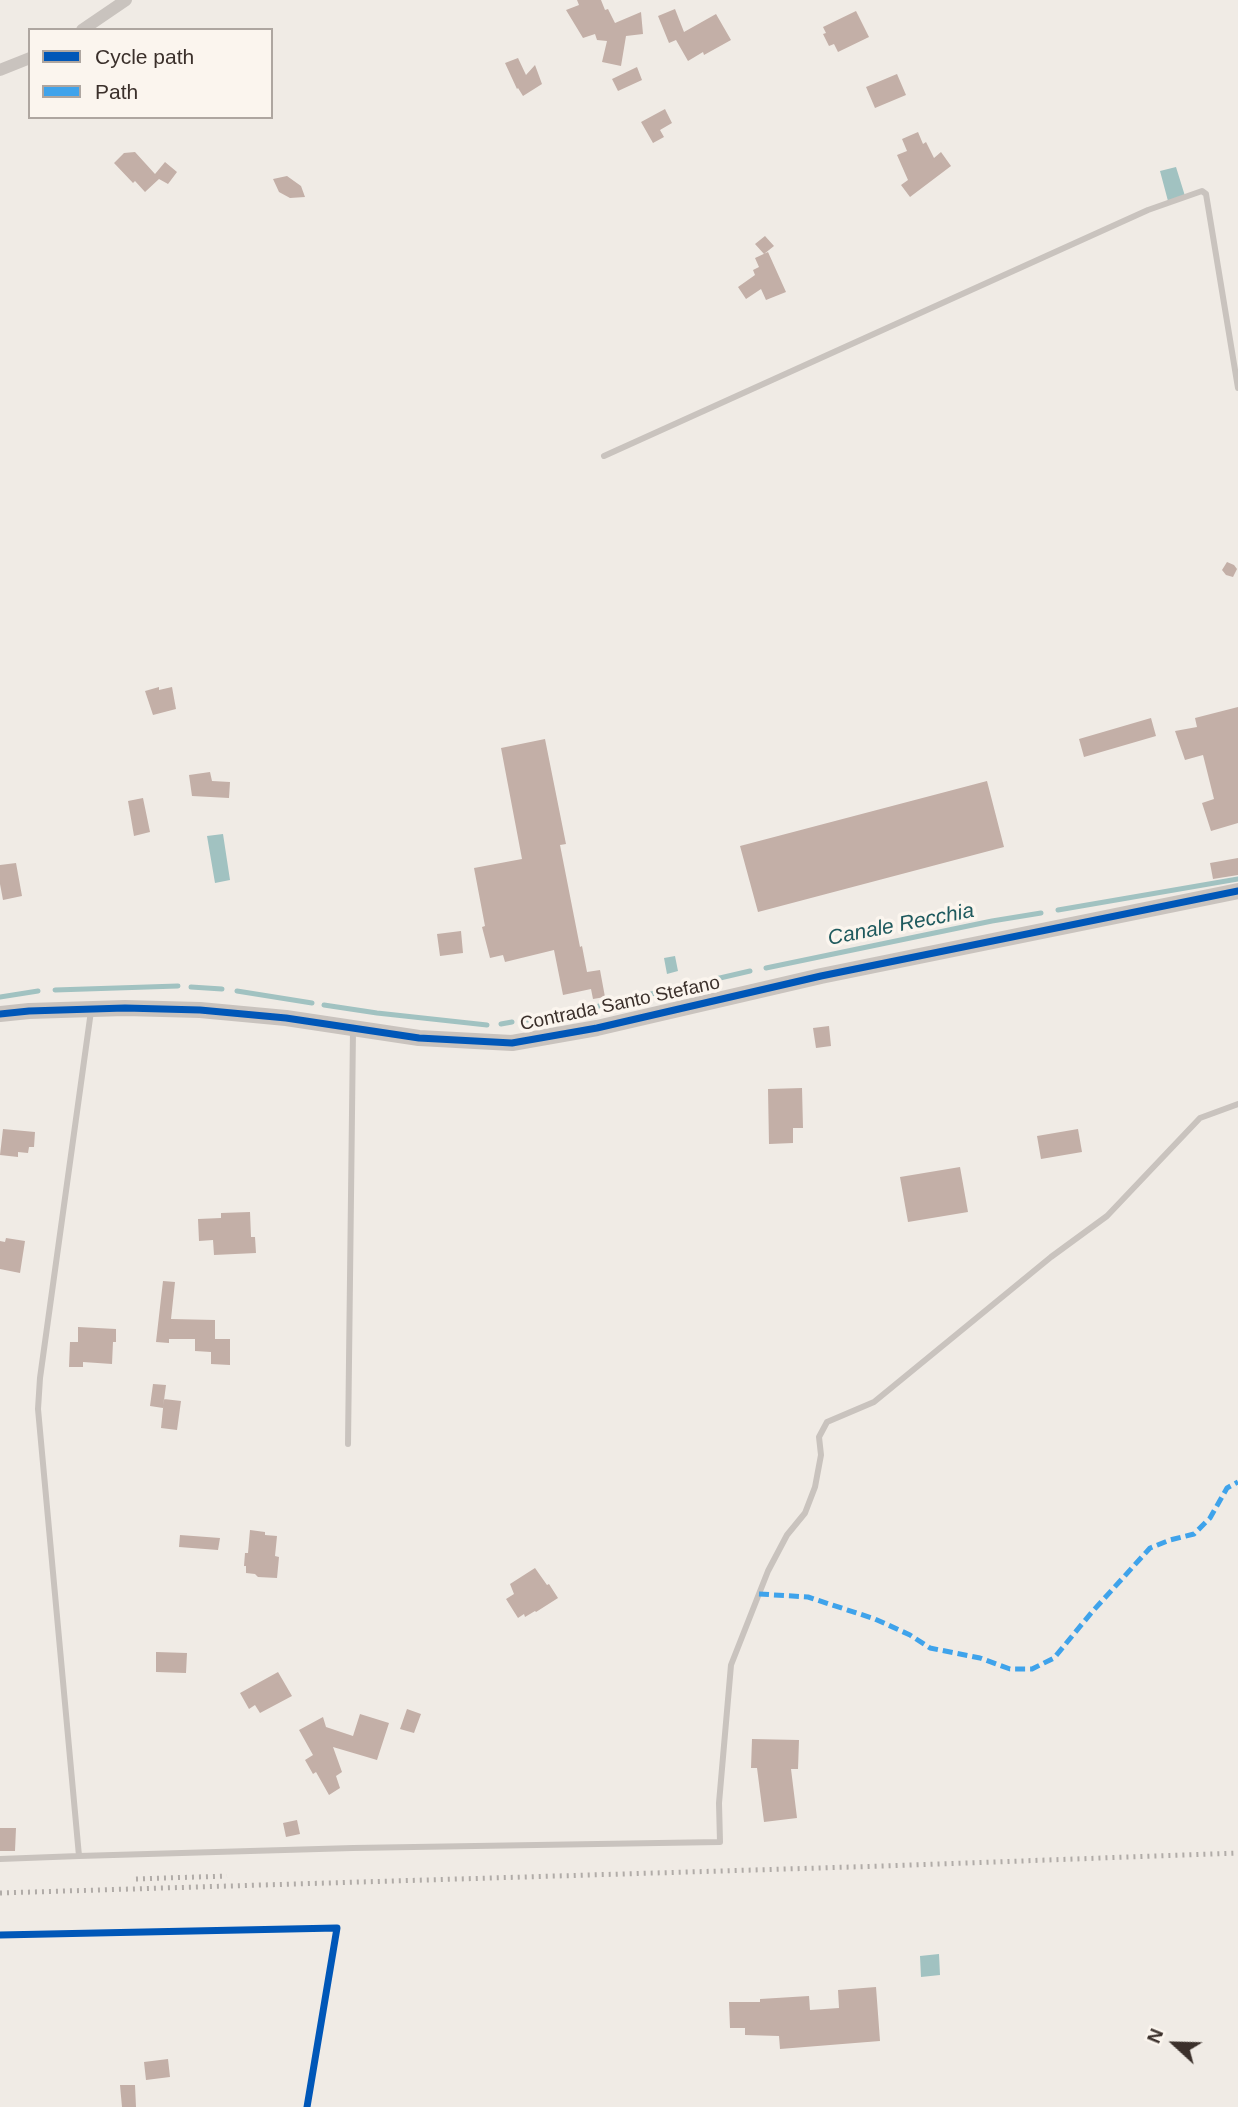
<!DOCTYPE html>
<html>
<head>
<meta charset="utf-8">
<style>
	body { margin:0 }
	#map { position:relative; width:1238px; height:2107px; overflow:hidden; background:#f0ebe5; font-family:Arial,sans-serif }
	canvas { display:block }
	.legend { position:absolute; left:28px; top:28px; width:245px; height:91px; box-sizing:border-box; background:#fbf5ee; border:2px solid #aea6a0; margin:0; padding:9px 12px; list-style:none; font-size:21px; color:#3b302b }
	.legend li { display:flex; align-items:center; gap:14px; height:35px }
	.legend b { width:35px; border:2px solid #aea6a0 }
	.north { position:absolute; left:1140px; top:2009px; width:70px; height:70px; -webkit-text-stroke:5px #fbf5ee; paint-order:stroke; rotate:292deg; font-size:19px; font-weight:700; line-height:28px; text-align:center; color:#3b302b }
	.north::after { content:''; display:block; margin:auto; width:24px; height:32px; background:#3b302b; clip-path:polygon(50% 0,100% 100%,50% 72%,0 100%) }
</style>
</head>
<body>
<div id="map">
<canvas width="1238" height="2107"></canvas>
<ul class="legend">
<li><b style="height:9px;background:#0057b8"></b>Cycle path</li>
<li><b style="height:9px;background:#3fa3eb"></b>Path</li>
</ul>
<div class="north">N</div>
</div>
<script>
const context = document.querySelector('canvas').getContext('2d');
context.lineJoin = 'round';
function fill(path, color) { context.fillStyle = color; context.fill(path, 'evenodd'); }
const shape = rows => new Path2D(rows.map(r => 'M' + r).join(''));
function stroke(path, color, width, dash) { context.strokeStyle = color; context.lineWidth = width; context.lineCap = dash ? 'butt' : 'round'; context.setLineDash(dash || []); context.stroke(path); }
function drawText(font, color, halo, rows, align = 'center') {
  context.font = font + ' Arial,sans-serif'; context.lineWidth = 7; context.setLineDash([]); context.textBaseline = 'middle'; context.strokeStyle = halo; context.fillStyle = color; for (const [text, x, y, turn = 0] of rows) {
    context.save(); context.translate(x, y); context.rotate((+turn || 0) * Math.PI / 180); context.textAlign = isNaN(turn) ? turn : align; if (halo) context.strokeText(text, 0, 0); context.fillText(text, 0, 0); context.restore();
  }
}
const water = shape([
	[1176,167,1185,196,1168,201,1160,171],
	[223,834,230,880,215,883,207,836],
	[675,956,678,971,667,974,664,958],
	[939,1954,940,1975,921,1977,920,1956]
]);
const stream = shape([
	[1058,910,1238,879],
	[766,968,992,921,1041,913],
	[191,987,222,989],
	[55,990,178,986],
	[237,991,312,1003],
	[0,997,38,991],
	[324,1005,377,1013,487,1025],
	[527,1020,578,1011,750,971],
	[501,1024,512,1022]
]);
const building = shape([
	[577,0,601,0,605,10,608,9,615,23,641,12,643,34,626,36,621,66,602,62,607,41,597,40,595,34,583,38,566,10,579,5],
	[675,9,684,32,716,14,731,40,704,55,703,52,688,61,676,40,669,43,658,16],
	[856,11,869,37,838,52,834,44,829,46,823,34,826,33,823,27],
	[518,58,526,75,535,65,542,84,523,96,518,88,517,89,505,63],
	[637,67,642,80,618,91,612,79],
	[897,74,906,95,875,108,866,87],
	[665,109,672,123,660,130,664,137,653,143,641,122],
	[918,132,923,144,926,142,934,158,941,152,951,166,910,197,901,185,908,180,897,155,907,151,902,139],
	[135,152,155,174,165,162,177,172,168,184,159,179,145,192,135,181,133,183,114,163,124,153],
	[287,176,301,186,305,197,290,198,279,192,273,179],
	[765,236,774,246,764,254,755,244],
	[768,252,786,292,766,300,761,289,746,299,738,287,755,275,753,270,759,267,755,258],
	[1227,562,1234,565,1237,569,1233,577,1226,575,1222,570],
	[159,687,159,690,172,687,176,709,153,715,145,691],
	[1238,707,1238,823,1211,831,1202,803,1214,799,1203,755,1185,760,1175,731,1197,727,1195,718],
	[1151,718,1156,736,1084,757,1079,739],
	[545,739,566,844,560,845,580,947,582,946,587,972,600,970,605,997,593,999,591,989,563,995,554,950,505,962,503,955,490,958,482,927,485,926,474,868,522,859,501,748],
	[210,772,212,781,230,782,229,798,192,796,189,775],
	[987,781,1004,847,758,912,740,846],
	[143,798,150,832,134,836,128,801],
	[1238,858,1238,875,1213,879,1210,863],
	[16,863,22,896,3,900,0,884,0,865],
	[461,931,463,953,440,956,437,934],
	[829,1026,831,1046,816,1048,813,1028],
	[802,1088,803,1128,793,1128,793,1143,769,1144,768,1089],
	[3,1129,35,1132,34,1147,29,1147,28,1153,18,1152,18,1157,0,1155],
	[1078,1129,1082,1152,1041,1159,1037,1136],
	[960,1167,968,1212,908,1222,900,1177],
	[250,1212,251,1237,255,1237,256,1253,214,1255,213,1240,199,1241,198,1219,221,1218,221,1213],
	[6,1238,25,1241,20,1273,0,1269,0,1241,5,1242],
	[163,1281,175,1282,171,1319,215,1320,215,1339,230,1339,230,1365,211,1364,211,1352,195,1351,195,1339,169,1339,169,1343,156,1342],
	[78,1327,116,1329,116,1342,113,1342,112,1364,83,1362,83,1367,69,1367,70,1342,78,1342],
	[153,1384,166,1385,163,1408,150,1406],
	[164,1399,181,1401,177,1430,161,1428],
	[250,1530,265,1532,265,1535,277,1536,275,1556,279,1557,277,1578,258,1577,255,1574,246,1573,246,1566,244,1566,245,1553,248,1553],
	[180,1535,220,1538,218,1550,179,1547],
	[535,1568,547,1585,549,1584,558,1598,536,1612,535,1611,525,1617,524,1614,518,1618,506,1599,514,1594,510,1584],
	[156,1652,187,1653,186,1673,156,1672],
	[278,1672,292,1696,260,1713,255,1705,249,1709,240,1693],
	[407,1709,421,1714,414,1733,400,1729],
	[360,1714,389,1723,377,1760,333,1747,342,1772,336,1776,340,1788,329,1795,316,1772,313,1774,305,1760,313,1755,299,1730,323,1717,326,1727,353,1736],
	[752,1739,799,1740,798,1769,791,1769,797,1818,764,1822,757,1768,751,1768],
	[297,1820,300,1834,286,1837,283,1823],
	[0,1828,16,1828,15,1851,0,1851],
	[876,1987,880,2041,780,2049,779,2036,745,2035,745,2028,730,2028,729,2002,760,2002,760,1999,809,1996,810,2010,839,2008,838,1990],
	[168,2059,170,2077,146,2080,144,2062],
	[120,2085,135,2085,136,2107,122,2107]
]);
const service = shape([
	[604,456,1148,210,1202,191,1206,194,1238,388],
	[91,1011,40,1378,38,1409,79,1856,353,1848,720,1842,719,1803,731,1665,768,1571,787,1535,805,1513,815,1487,821,1455,819,1437,827,1422,874,1402,1051,1257,1107,1216,1200,1118,1238,1104],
	[348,1444,353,1030],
	[0,1859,79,1856]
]);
const minor = shape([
	[82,30,126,0],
	[0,70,30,58]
]);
const tertiary = shape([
	[0,1014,29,1011,125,1008,200,1010,286,1018,419,1038,512,1043,597,1028,821,976,1238,891]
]);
const rail = shape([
	[136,1879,227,1876],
	[0,1893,884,1866,1238,1853]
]);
const quiet = shape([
	[759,1594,808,1597,875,1619,910,1635,930,1648,980,1658,1010,1669,1032,1669,1054,1658,1092,1612,1150,1548,1170,1540,1194,1534,1210,1518,1227,1488,1238,1482]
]);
const cycleway = shape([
	[0,1014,29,1011,125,1008,200,1010,286,1018,419,1038,512,1043,597,1028,821,976,1238,891],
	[0,1935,337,1928,307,2107]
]);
const streetNames = [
	["Contrada Santo Stefano",620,1004,-12]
];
const waterNames = [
	["Canale Recchia",901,925,-11]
];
fill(water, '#a1c2c1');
stroke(stream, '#a1c2c1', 5);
fill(building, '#c3afa7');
stroke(service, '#c9c3be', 6);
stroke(minor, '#c9c3be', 12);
stroke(tertiary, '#c9c3be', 16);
stroke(rail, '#b1aca8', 5, [2, 5]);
stroke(quiet, '#3fa3eb', 5, [10, 5]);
stroke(cycleway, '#0057b8', 7);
drawText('19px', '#3b302b', '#fbf5ee', streetNames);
drawText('italic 21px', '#1f5a5e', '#fbf5ee', waterNames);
</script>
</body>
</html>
